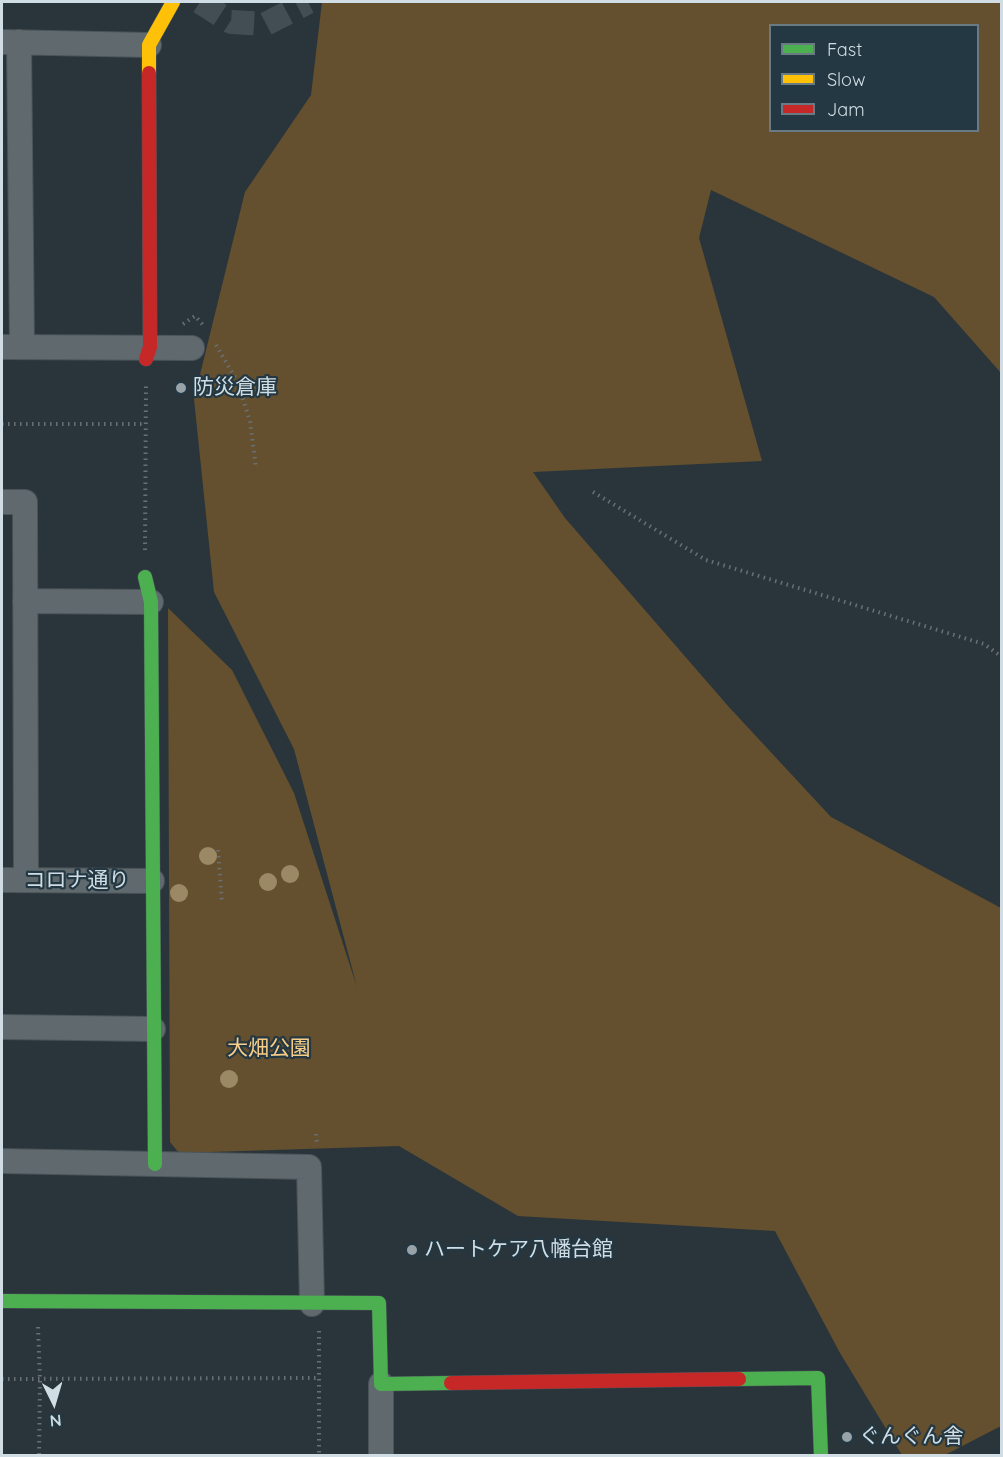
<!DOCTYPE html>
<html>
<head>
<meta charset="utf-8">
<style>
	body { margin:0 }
	#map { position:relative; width:1003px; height:1457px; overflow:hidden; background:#2a353b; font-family:Quicksand,sans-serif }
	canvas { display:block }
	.frame { position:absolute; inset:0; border:3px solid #d1dde4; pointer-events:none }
	.legend { position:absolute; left:769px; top:24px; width:210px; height:108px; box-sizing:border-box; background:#233842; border:2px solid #697a83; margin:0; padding:8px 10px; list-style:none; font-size:18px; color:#d1dde4 }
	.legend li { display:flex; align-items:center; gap:12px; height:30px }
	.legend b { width:30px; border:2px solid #697a83 }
	.north { position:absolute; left:24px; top:1373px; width:60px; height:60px; -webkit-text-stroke:4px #233842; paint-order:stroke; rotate:175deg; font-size:16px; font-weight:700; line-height:24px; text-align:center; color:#d1dde4 }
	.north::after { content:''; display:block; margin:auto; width:21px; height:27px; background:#d1dde4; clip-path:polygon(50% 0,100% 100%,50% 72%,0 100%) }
</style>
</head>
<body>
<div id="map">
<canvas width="1003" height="1457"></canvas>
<div class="frame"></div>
<ul class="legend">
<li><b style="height:8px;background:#4caf50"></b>Fast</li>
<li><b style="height:8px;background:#ffc107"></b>Slow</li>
<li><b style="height:8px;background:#c62828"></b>Jam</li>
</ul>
<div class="north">N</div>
</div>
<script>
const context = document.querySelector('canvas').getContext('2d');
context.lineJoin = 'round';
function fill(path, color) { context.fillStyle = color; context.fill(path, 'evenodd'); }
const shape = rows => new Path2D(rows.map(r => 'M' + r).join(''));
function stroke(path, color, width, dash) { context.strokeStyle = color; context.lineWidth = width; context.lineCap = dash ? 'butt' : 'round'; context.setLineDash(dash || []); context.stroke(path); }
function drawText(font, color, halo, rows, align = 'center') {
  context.font = font + ' Quicksand,"Noto Sans JP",sans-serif'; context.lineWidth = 4.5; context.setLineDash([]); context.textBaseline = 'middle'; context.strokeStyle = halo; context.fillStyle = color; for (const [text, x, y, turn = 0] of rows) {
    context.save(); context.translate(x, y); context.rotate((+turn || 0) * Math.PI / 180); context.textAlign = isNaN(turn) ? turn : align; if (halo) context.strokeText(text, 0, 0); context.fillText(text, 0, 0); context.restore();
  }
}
const green = shape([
	[322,2,1001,2,1001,373,934,297,711,190,699,238,762,461,533,472,565,518,728,706,831,817,1001,908,1001,1426,945,1455,902,1455,840,1353,775,1231,518,1216,399,1146,179,1153,170,1142,168,608,232,670,294,793,357,987,294,749,214,592,194,399,245,192,311,95],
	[770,26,978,26,978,130,770,130]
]);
const streetTunnel = shape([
	[200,2,231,22,266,24,308,2]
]);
const path = shape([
	[183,324,195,316,204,326],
	[216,345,237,381,250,421,256,468],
	[2,424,146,424],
	[593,492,706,560,984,644,1002,657],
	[145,550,146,386],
	[218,850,222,903],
	[316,1134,317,1145],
	[38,1327,40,1380,39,1456],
	[319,1331,319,1456],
	[2,1379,319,1378]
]);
const street = shape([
	[2,42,149,45],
	[19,42,22,347],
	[2,347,192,348],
	[2,502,25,502,26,880],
	[25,601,151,602],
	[2,880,152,881],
	[2,1027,153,1029],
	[2,1161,309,1167,312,1304],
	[381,1456,381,1384]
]);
const fast = shape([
	[145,577,151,602,155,1164],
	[2,1301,379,1303,381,1384,451,1383],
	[739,1379,818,1378,821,1456]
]);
const slow = shape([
	[149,73,149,45,173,2]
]);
const jam = shape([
	[146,359,150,347,149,73],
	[451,1383,739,1379]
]);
const trees = [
	[208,856],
	[290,874],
	[268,882],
	[179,893],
	[229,1079]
];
const markers = [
	[181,388,6,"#97a2a9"],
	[412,1250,6,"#97a2a9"],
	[847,1437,6,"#97a2a9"]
];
const poiNames = [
	["防災倉庫",193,388],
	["ハートケア八幡台館",424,1250],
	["ぐんぐん舎",859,1437]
];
const streetNames = [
	["コロナ通り",77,881]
];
const parkNames = [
	["大畑公園",269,1049]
];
fill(green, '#64502e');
stroke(streetTunnel, '#434e54', 24, [24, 12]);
stroke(street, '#495358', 26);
stroke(fast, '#495358', 15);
stroke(slow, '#495358', 15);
stroke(jam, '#495358', 15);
stroke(path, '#687074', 4, [1.5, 4.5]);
stroke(street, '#606a6e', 24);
stroke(fast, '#4caf50', 14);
stroke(slow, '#ffc107', 14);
stroke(jam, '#c62828', 14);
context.fillStyle = '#9b8965';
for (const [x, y] of trees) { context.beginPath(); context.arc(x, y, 9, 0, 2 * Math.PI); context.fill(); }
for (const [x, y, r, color] of markers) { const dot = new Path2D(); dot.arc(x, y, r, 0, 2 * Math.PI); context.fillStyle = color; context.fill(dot); stroke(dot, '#233842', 2); }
drawText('21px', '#d1dde4', '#233842', poiNames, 'left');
drawText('21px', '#d1dde4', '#233842', streetNames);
drawText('21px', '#f8cd88', '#233842', parkNames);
</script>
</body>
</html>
